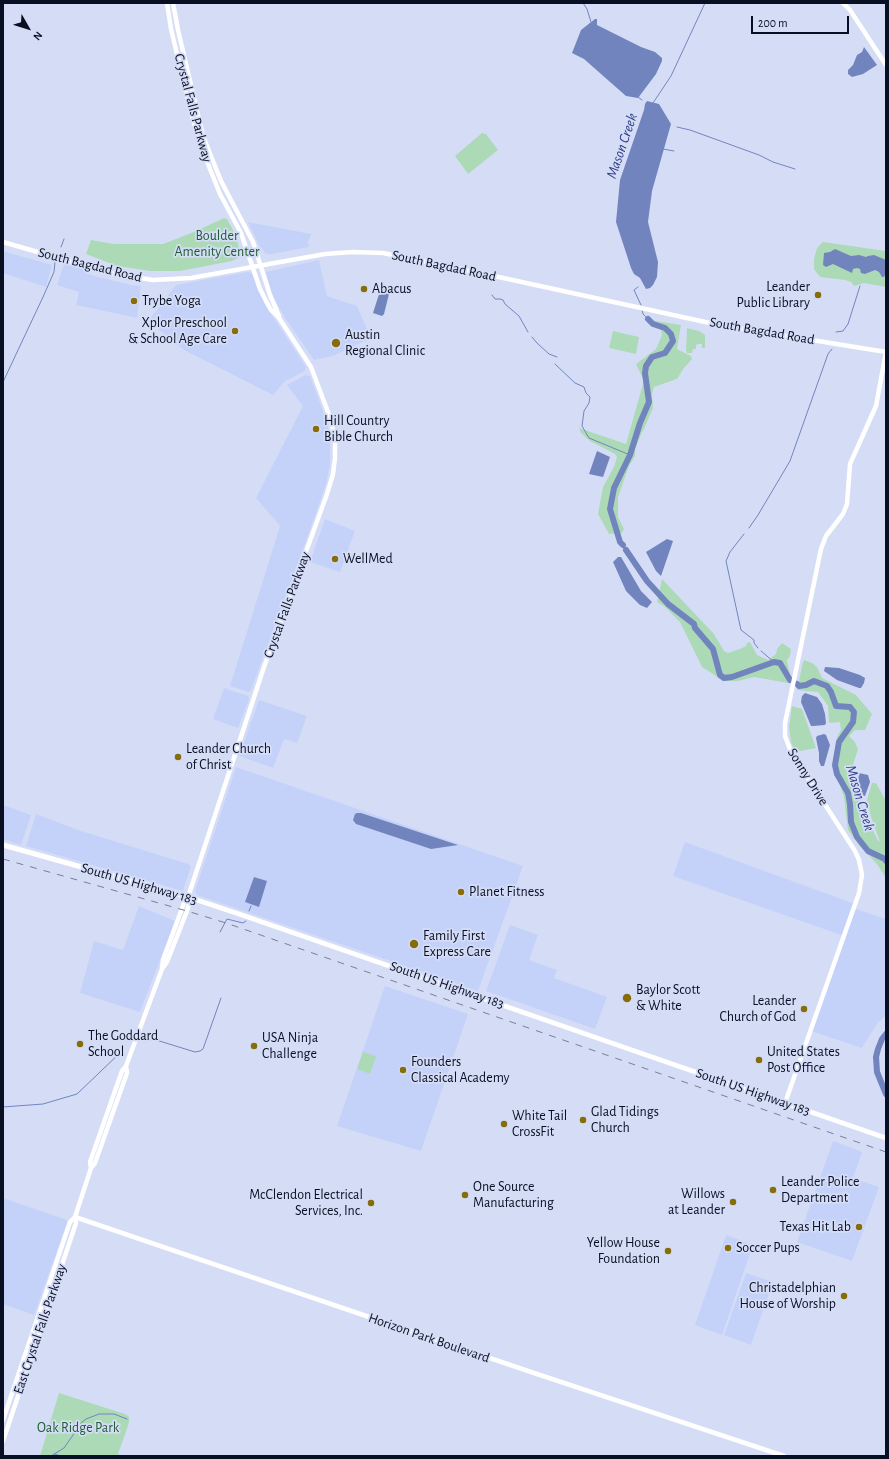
<!DOCTYPE html>
<html>
<head>
<meta charset="utf-8">
<style>
	body { margin:0 }
	#map { position:relative; width:889px; height:1459px; overflow:hidden; background:#d5ddf6; font-family:"Alegreya Sans",sans-serif }
	canvas { display:block }
	.frame { position:absolute; inset:0; border:4px solid #090f23; pointer-events:none }
	.north { position:absolute; left:8px; top:8px; width:40px; height:40px; -webkit-text-stroke:3px #d5ddf6; paint-order:stroke; rotate:129deg; font-size:11px; font-weight:700; line-height:16px; text-align:center; color:#090f23 }
	.north::after { content:''; display:block; margin:auto; width:14px; height:18px; background:#090f23; clip-path:polygon(50% 0,100% 100%,50% 72%,0 100%) }
	.scale { position:absolute; left:751px; top:16px; width:98px; height:18px; box-sizing:border-box; border:2px solid #090f23; border-top:0; padding-left:5px; font-size:12px; line-height:14px; white-space:nowrap; color:#090f23; -webkit-text-stroke:3px #d5ddf6; paint-order:stroke }
</style>
</head>
<body>
<div id="map">
<canvas width="889" height="1459"></canvas>
<div class="frame"></div>
<div class="north">N</div>
<div class="scale">200 m</div>
</div>
<script>
const context = document.querySelector('canvas').getContext('2d');
context.lineJoin = 'round';
function fill(path, color) { context.fillStyle = color; context.fill(path, 'evenodd'); }
const shape = rows => new Path2D(rows.map(r => 'M' + r).join(''));
function stroke(path, color, width, dash) { context.strokeStyle = color; context.lineWidth = width; context.lineCap = dash ? 'butt' : 'round'; context.setLineDash(dash || []); context.stroke(path); }
function drawText(font, color, halo, rows, align = 'center') {
  context.font = font + ' "Alegreya Sans",sans-serif'; context.lineWidth = 3.5; context.setLineDash([]); context.textBaseline = 'middle'; context.strokeStyle = halo; context.fillStyle = color; for (const [text, x, y, turn = 0] of rows) {
    context.save(); context.translate(x, y); context.rotate((+turn || 0) * Math.PI / 180); context.textAlign = isNaN(turn) ? turn : align; if (halo) context.strokeText(text, 0, 0); context.fillText(text, 0, 0); context.restore();
  }
}
const built = shape([
	[248,222,311,234,308,242,309,247,272,254,266,254,259,245],
	[3,251,52,265,46,287,3,273],
	[319,260,327,296,357,306,371,338,333,356,314,360,285,318,270,291,266,272],
	[64,264,85,270,85,273,98,277,131,285,141,286,137,318,76,305,79,292,57,285],
	[247,272,252,273,258,289,266,306,306,367,305,371,285,381,273,395,184,350,148,321,176,285],
	[305,375,310,376,327,422,330,437,330,464,326,484,315,516,251,690,249,692,230,686,280,526,256,498,303,406,287,385],
	[325,519,355,531,340,572,310,562],
	[224,688,248,696,249,699,238,728,213,719],
	[259,700,307,716,297,743,284,739,273,768,239,756],
	[236,767,523,866,478,991,197,895,195,891],
	[3,805,31,815,21,845,3,839],
	[36,814,78,830,188,864,191,866,183,891,26,846],
	[685,842,855,904,856,909,886,919,886,1015,877,1024,862,1048,811,1031,844,936,673,876],
	[139,906,175,921,140,1012,80,993,94,941,123,950],
	[510,925,538,935,529,960,557,970,554,978,607,997,595,1029,486,991],
	[385,986,468,1014,421,1151,337,1126],
	[833,1141,862,1152,853,1178,879,1187,852,1261,797,1242],
	[3,1198,67,1220,67,1223,34,1315,3,1304],
	[726,1235,753,1245,722,1335,695,1325],
	[746,1273,773,1282,751,1345,724,1335]
]);
const green = shape([
	[482,133,486,134,498,150,468,174,455,156],
	[224,218,227,219,232,228,236,237,240,251,239,257,232,261,180,271,150,271,117,266,86,254,91,240,114,244,163,244,194,232],
	[823,242,886,251,886,287,864,283,854,286,851,282,845,280,820,277,814,269,814,259,817,248],
	[650,320,681,325,677,349,691,356,692,359,684,368,677,379,654,387,652,394,653,408,644,429,642,432,635,449,635,456,629,466,618,497,618,517,624,529,622,533,609,534,598,514,603,487,614,467,617,457,615,454,590,441,581,433,579,428,626,444,643,384,643,379,636,364,656,349,662,335,661,330,647,321],
	[687,328,699,331,705,335,705,348,702,348,702,344,698,344,696,345,696,349,693,349,692,353,687,353,686,350],
	[613,331,639,337,636,354,609,348],
	[662,579,714,634,724,651,728,653,740,649,746,646,747,643,750,642,757,655,768,660,776,654,777,649,782,643,791,649,790,656,787,660,790,676,788,683,754,677,738,681,724,681,702,667,680,622,665,607,657,602],
	[804,660,812,663,817,667,822,678,856,695,872,714,865,730,855,730,849,736,855,742,858,749,852,768,847,775,855,775,857,796,877,839,880,842,871,817,867,800,872,783,876,783,886,801,886,878,877,864,859,845,848,830,844,797,833,765,837,737,841,730,840,722,829,723,828,706,818,692,797,690,803,662],
	[792,706,802,709,816,748,795,752,791,742,789,728],
	[363,1052,376,1056,370,1074,357,1069],
	[59,1393,125,1414,129,1417,129,1423,118,1454,123,1456,40,1456]
]);
const water = shape([
	[595,19,597,19,597,25,641,47,655,52,662,58,662,61,656,74,638,98,626,96,584,59,572,53,581,30],
	[864,47,877,65,863,74,852,77,848,74,848,70,853,65,857,55,862,52],
	[647,101,659,104,671,124,652,191,648,222,658,262,657,277,653,285,650,288,646,289,640,278,634,274,631,268,616,222,620,180,644,110,645,104],
	[835,249,851,256,859,255,866,257,868,256,874,255,886,260,886,272,884,277,882,277,879,272,875,270,865,274,861,273,860,269,857,268,853,269,852,273,833,264,826,267,823,265,824,253,830,252],
	[382,290,389,294,384,314,382,316,373,313,380,291],
	[597,451,610,457,603,477,589,474],
	[667,539,673,541,661,576,656,571,646,552],
	[618,557,621,557,641,591,652,602,647,608,640,605,626,591,613,562],
	[825,667,839,668,860,675,865,678,864,683,861,688,859,688,837,680,824,671],
	[805,693,817,697,822,704,825,714,826,723,825,725,813,726,811,726,801,702,802,696],
	[824,734,826,735,830,745,824,766,821,766,819,761,819,753,816,738,817,736],
	[859,773,868,775,870,782,865,796,857,794],
	[357,813,361,813,458,845,431,849,356,824,353,820,355,814],
	[254,877,267,881,259,907,245,902]
]);
const stream = shape([
	[583,3,587,9,591,22],
	[638,97,642,100],
	[653,103,671,76,705,3],
	[677,127,690,130,759,155,773,162,795,169],
	[663,149,674,151],
	[61,247,64,239],
	[638,287,634,290,641,305],
	[492,295,495,299,500,299,503,300,505,304,519,316,528,332],
	[642,310,643,314,648,319],
	[836,332,843,331,848,324,860,286],
	[532,337,537,343,549,354,557,357],
	[555,364,575,383,584,387,586,393,590,397,589,403,584,411,582,426,589,438,630,455],
	[3,382,43,297,54,272,55,262],
	[749,528,758,515,790,461,828,354,832,349],
	[744,534,730,552,726,561,741,630,754,640,754,643,758,648],
	[761,651,774,662],
	[249,911,251,906],
	[220,932,227,919,243,923,246,921],
	[143,1040,147,1041,153,1039,195,1052,200,1051,203,1049,221,998],
	[3,1107,43,1104,77,1094,122,1051],
	[55,1454,60,1456],
	[51,1456,64,1448,82,1422,86,1419,99,1414,114,1414,127,1419]
]);
const river = shape([
	[623,545,620,542,610,509,614,488,630,455,640,423,649,402,645,373,646,366,652,357,665,353,673,341,671,334,665,328,653,324,648,319],
	[626,550,647,581,668,604,694,624,695,628,713,649,720,675,724,678,732,677,774,662,780,663,790,680],
	[797,684,799,686,806,685,814,681,827,686,831,692,836,706,850,707,854,712,853,722,839,742,835,765,837,774,848,793,850,804,851,822,857,837,868,851,885,859,886,861],
	[886,1034,882,1039,878,1049,876,1057,877,1072,886,1094]
]);
const secondary = shape([
	[173,3,178,30,203,136,221,181,253,242,270,295,279,316],
	[843,3,850,10,886,65],
	[3,242,114,274,153,280,191,278,325,254,352,252,383,253,485,274,719,325,886,352,876,406,850,464,847,504,843,514,826,536,821,549,785,723,785,736,791,752,855,851,859,860,862,875,859,893,785,1103],
	[162,969,163,960,184,903,188,897,264,667,327,494,333,474,335,458,335,442,331,420,311,367,279,318,271,310,267,303,260,289,241,233,220,194,204,154,192,117,171,29,167,3],
	[91,1168,95,1163,127,1073,126,1066],
	[75,1217,528,1371,784,1456],
	[3,1420,70,1222,75,1217],
	[3,1441,76,1223,75,1217,91,1168,90,1162,122,1071,126,1066,162,969,167,962,187,911,189,904,188,897]
]);
const primary = shape([
	[3,845,188,897,239,914,886,1138]
]);
const rail = shape([
	[3,859,187,911,226,923,886,1152]
]);
const markers = [
	[364,289,4,"#876c0a"],
	[818,295,4,"#876c0a"],
	[134,301,4,"#876c0a"],
	[235,331,4,"#876c0a"],
	[336,343,5,"#876c0a"],
	[316,429,4,"#876c0a"],
	[335,559,4,"#876c0a"],
	[178,757,4,"#876c0a"],
	[461,892,4,"#876c0a"],
	[414,944,5,"#876c0a"],
	[627,998,5,"#876c0a"],
	[804,1009,4,"#876c0a"],
	[80,1044,4,"#876c0a"],
	[254,1046,4,"#876c0a"],
	[759,1060,4,"#876c0a"],
	[403,1070,4,"#876c0a"],
	[583,1120,4,"#876c0a"],
	[504,1124,4,"#876c0a"],
	[773,1190,4,"#876c0a"],
	[465,1195,4,"#876c0a"],
	[733,1202,4,"#876c0a"],
	[371,1203,4,"#876c0a"],
	[859,1227,4,"#876c0a"],
	[728,1248,4,"#876c0a"],
	[668,1251,4,"#876c0a"],
	[844,1296,4,"#876c0a"]
];
const streetNames = [
	["Crystal Falls Parkway",193,108,75],
	["South Bagdad Road",90,265,14],
	["South Bagdad Road",444,266,12],
	["South Bagdad Road",762,331,10],
	["Crystal Falls Parkway",287,605,-70],
	["Sonny Drive",808,777,58],
	["South US Highway 183",139,884,16],
	["South US Highway 183",447,985,19],
	["South US Highway 183",753,1092,19],
	["East Crystal Falls Parkway",40,1329,-71],
	["Horizon Park Boulevard",429,1338,19]
];
const parkNames = [
	["Boulder",217,236],
	["Amenity Center",217,252],
	["Oak Ridge Park",78,1428]
];
const poiNames = [
	["Leander",810,287,"right"],
	["Public Library",810,303,"right"],
	["Abacus",372,289],
	["Trybe Yoga",142,301],
	["Xplor Preschool",227,323,"right"],
	["& School Age Care",227,339,"right"],
	["Austin",345,335],
	["Regional Clinic",345,351],
	["Hill Country",324,421],
	["Bible Church",324,437],
	["WellMed",343,559],
	["Leander Church",186,749],
	["of Christ",186,765],
	["Planet Fitness",469,892],
	["Family First",423,936],
	["Express Care",423,952],
	["Baylor Scott",636,990],
	["& White",636,1006],
	["Leander",796,1001,"right"],
	["Church of God",796,1017,"right"],
	["The Goddard",88,1036],
	["School",88,1052],
	["USA Ninja",262,1038],
	["Challenge",262,1054],
	["United States",767,1052],
	["Post Office",767,1068],
	["Founders",411,1062],
	["Classical Academy",411,1078],
	["Glad Tidings",591,1112],
	["Church",591,1128],
	["White Tail",512,1116],
	["CrossFit",512,1132],
	["Leander Police",781,1182],
	["Department",781,1198],
	["One Source",473,1187],
	["Manufacturing",473,1203],
	["Willows",725,1194,"right"],
	["at Leander",725,1210,"right"],
	["McClendon Electrical",363,1195,"right"],
	["Services, Inc.",363,1211,"right"],
	["Texas Hit Lab",851,1227,"right"],
	["Yellow House",660,1243,"right"],
	["Foundation",660,1259,"right"],
	["Soccer Pups",736,1248],
	["Christadelphian",836,1288,"right"],
	["House of Worship",836,1304,"right"]
];
const waterNames = [
	["Mason Creek",622,146,-71],
	["Mason Creek",860,798,73]
];
fill(built, '#c4d2fa');
fill(green, '#addab6');
fill(water, '#7284be');
stroke(stream, '#7284be', 1);
stroke(river, '#7284be', 6);
stroke(secondary, '#fff', 4.5);
stroke(primary, '#fff', 5);
stroke(rail, '#787f96', 1, [7, 7]);
for (const [x, y, r, color] of markers) { const dot = new Path2D(); dot.arc(x, y, r, 0, 2 * Math.PI); context.fillStyle = color; context.fill(dot); stroke(dot, '#d5ddf6', 1.5); }
drawText('14px', '#090f23', '#d5ddf6', streetNames);
drawText('14px', '#1d5d31', '#d5ddf6', parkNames);
drawText('14px', '#090f23', '#d5ddf6', poiNames, 'left');
drawText('italic 15px', '#314189', '#d5ddf6', waterNames);
</script>
</body>
</html>
